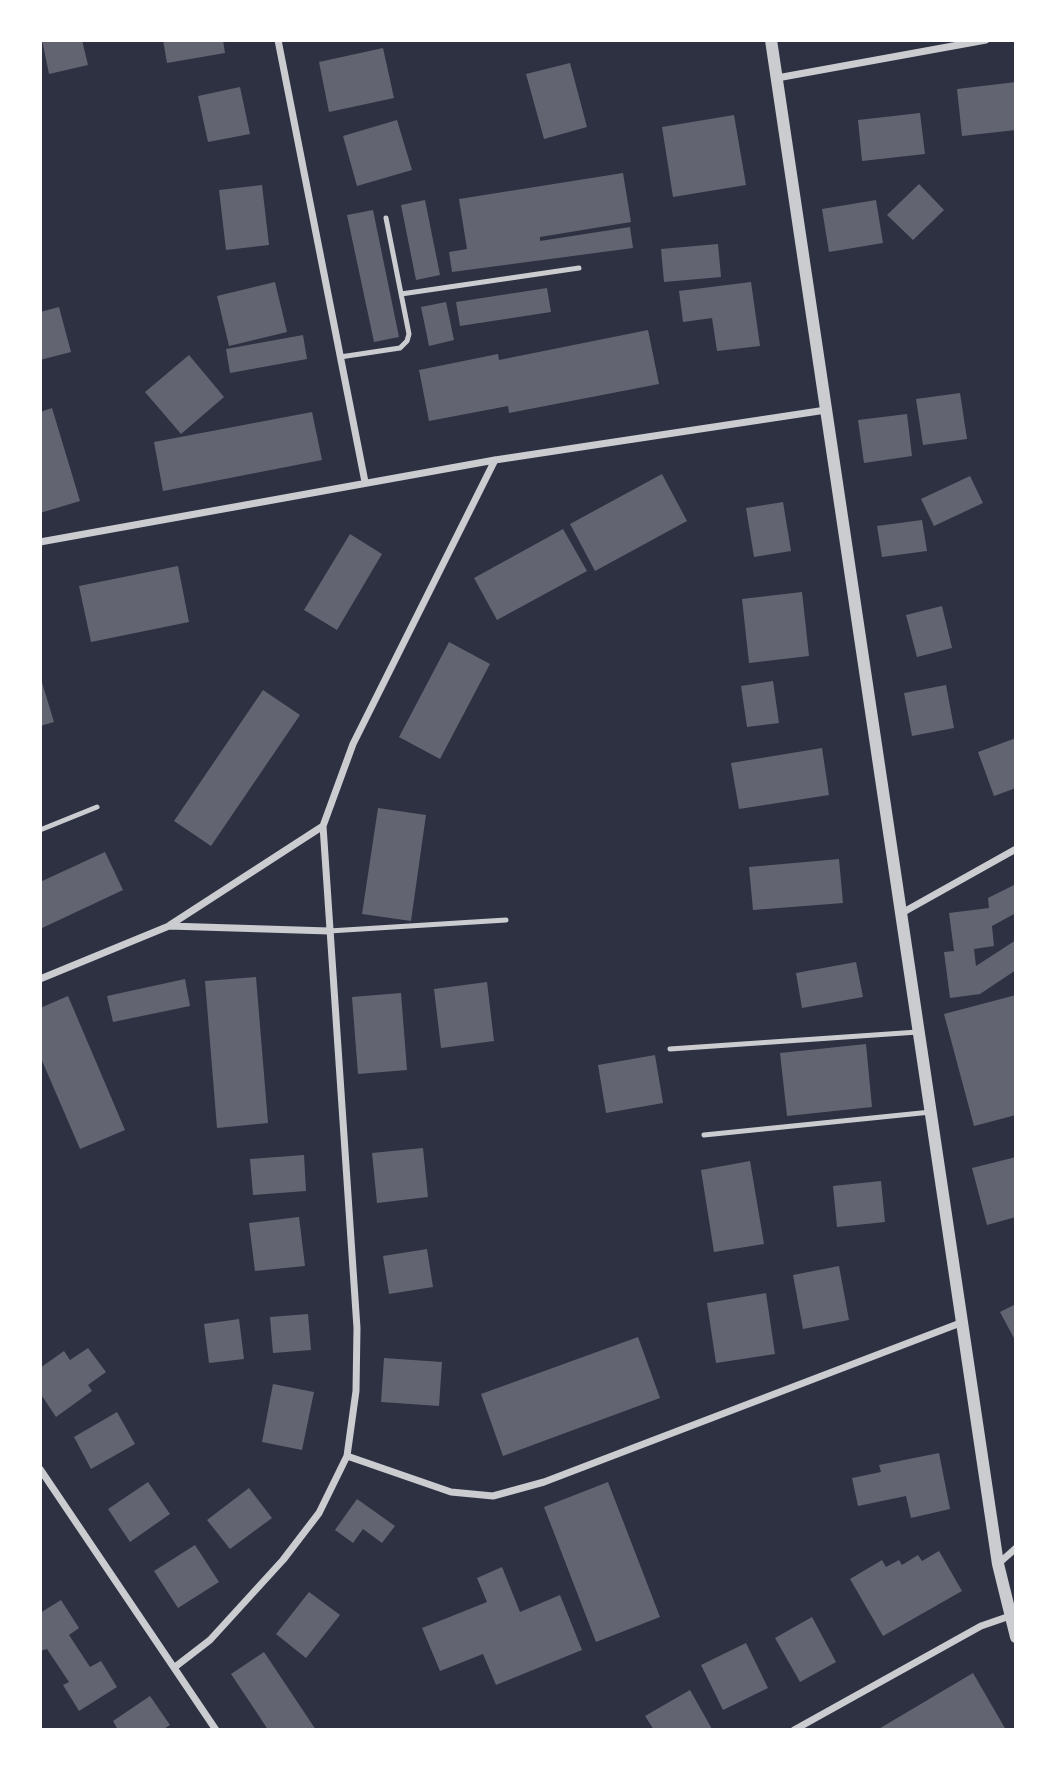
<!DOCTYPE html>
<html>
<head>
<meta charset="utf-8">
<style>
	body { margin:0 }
	#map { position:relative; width:1056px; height:1770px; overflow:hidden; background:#2d3142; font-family:"DM Sans",sans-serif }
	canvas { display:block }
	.frame { position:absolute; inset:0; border:42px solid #fff; pointer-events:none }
</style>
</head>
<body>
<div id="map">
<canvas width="1056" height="1770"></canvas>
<div class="frame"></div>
</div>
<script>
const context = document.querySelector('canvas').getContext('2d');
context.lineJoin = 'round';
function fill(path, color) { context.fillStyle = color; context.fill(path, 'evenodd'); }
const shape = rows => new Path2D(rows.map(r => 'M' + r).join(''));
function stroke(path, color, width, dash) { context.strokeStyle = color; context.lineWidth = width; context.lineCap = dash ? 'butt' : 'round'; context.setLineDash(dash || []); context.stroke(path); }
const building = shape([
	[42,40,82,40,88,65,49,74],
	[163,40,223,40,225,53,167,63],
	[383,48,394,98,329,112,319,62],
	[570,63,587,127,544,139,526,74],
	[1016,82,1016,130,962,136,957,89],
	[240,87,250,134,208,142,198,96],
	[920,113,925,154,862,161,858,120],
	[734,115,746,185,673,197,662,127],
	[397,120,412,170,357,186,343,136],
	[623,173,631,222,540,237,540,241,630,227,633,248,452,272,449,252,467,249,459,199],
	[919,184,944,210,913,240,887,215],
	[262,185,269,245,226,250,219,190],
	[425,200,440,275,416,280,401,205],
	[876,200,883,243,829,252,822,209],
	[373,210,399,337,374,342,347,215],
	[718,244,721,277,664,282,661,249],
	[275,282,287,332,229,346,217,296],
	[751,282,760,346,717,351,712,318,683,322,679,291],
	[547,288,551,312,460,326,456,302],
	[446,302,454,340,429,346,421,307],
	[59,307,71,352,40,360,40,312],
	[648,330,659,384,509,413,508,406,429,421,419,370,498,354,499,360],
	[303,335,307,359,230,373,226,349],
	[189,355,224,397,181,434,145,392],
	[960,393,967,439,923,445,916,399],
	[52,408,80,501,40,513,40,412],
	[312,412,322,460,163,491,154,442],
	[907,414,912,456,864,463,858,420],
	[662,474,687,521,595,571,570,524],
	[970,476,983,503,934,526,921,499],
	[783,502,791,551,754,557,746,508],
	[922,520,927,551,882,557,877,526],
	[563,529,587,571,497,620,474,578],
	[350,534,382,554,337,630,304,610],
	[178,566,189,622,91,642,79,586],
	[802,592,809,656,749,663,742,599],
	[942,606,952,648,917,657,906,615],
	[449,642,490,664,440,759,399,737],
	[40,676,54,722,40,726],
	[773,681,779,723,747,727,741,686],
	[946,685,954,728,912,736,904,693],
	[263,690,300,715,211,846,174,821],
	[1016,738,1016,788,994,796,978,752],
	[822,748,829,795,739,809,731,763],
	[378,808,426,815,411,921,362,914],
	[105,852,123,890,40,929,40,882],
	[839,859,843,903,753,910,749,867],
	[1016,884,1016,913,992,926,994,946,974,949,976,966,1016,940,1016,970,980,994,950,998,944,952,954,951,949,913,989,908,988,898],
	[856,962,863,997,802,1008,796,973],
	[256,977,268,1123,217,1128,205,981],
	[185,979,190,1006,113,1022,107,996],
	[487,982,494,1041,441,1048,434,989],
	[401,993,407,1070,358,1074,352,997],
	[1016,995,1016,1115,974,1126,944,1014],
	[68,996,125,1130,80,1149,40,1056,40,1008],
	[866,1044,872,1107,787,1116,780,1053],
	[655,1055,663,1103,606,1113,598,1065],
	[423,1148,428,1197,377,1203,372,1153],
	[304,1155,306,1191,253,1195,250,1159],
	[1016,1157,1016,1217,987,1225,972,1168],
	[750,1161,764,1244,714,1252,701,1170],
	[881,1181,885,1222,837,1227,833,1186],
	[299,1217,305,1266,255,1271,249,1223],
	[427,1249,433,1287,389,1294,383,1256],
	[839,1266,849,1320,803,1329,793,1275],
	[766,1293,775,1354,716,1363,707,1303],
	[1016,1304,1016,1342,1000,1312],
	[308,1314,311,1350,273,1353,270,1317],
	[239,1319,244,1359,209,1363,204,1324],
	[638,1337,660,1398,503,1456,481,1394],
	[88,1348,106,1372,88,1385,92,1391,56,1417,40,1393,40,1368,64,1351,70,1360],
	[384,1358,442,1362,439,1406,381,1402],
	[273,1384,314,1392,302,1450,262,1442],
	[117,1412,135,1444,91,1469,74,1437],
	[939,1453,950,1509,911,1518,906,1496,858,1506,852,1478,881,1472,879,1465],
	[148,1482,170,1514,130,1542,108,1509],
	[608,1482,660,1617,596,1642,544,1507],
	[249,1488,272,1518,230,1549,207,1520],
	[357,1499,395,1526,382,1543,363,1529,353,1543,335,1530],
	[195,1545,219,1582,178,1608,154,1571],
	[939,1551,962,1591,883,1636,850,1579,882,1560,886,1567,899,1560,902,1565,918,1555,922,1561],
	[502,1567,520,1612,560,1595,582,1650,496,1685,483,1654,440,1671,422,1628,487,1602,477,1578],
	[309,1592,340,1615,306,1658,276,1634],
	[61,1600,79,1628,69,1635,90,1667,101,1661,117,1687,79,1711,63,1685,69,1682,47,1649,40,1651,40,1613],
	[812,1617,836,1662,800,1682,775,1638],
	[746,1643,768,1688,723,1710,701,1665],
	[264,1652,316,1730,268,1730,259,1716,231,1674],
	[973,1673,1006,1730,877,1730,882,1727],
	[690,1690,712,1729,654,1730,645,1716],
	[150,1696,170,1725,162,1730,118,1730,113,1721]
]);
const service = shape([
	[401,294,579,268],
	[340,357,400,348,407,341,409,334,386,218],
	[40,830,97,807],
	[329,931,506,920],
	[670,1049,918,1032],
	[704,1135,931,1112]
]);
const minor = shape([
	[278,40,365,482],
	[777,78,986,40],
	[40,542,495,460,826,410],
	[900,914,1016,849],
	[170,925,323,826],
	[40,979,169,926,329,931],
	[347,1456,451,1492,493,1496,544,1482,963,1322],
	[40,1469,216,1730],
	[998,1564,1016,1548],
	[175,1667,210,1640,283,1560,319,1513,347,1456,356,1391,357,1328,323,826,353,744,495,460],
	[794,1730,981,1626,1010,1616]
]);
const tertiary = shape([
	[771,40,998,1564,1016,1637]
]);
fill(building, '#626471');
stroke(service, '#caccd0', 5);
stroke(minor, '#caccd0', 7);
stroke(tertiary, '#caccd0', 12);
</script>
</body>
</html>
